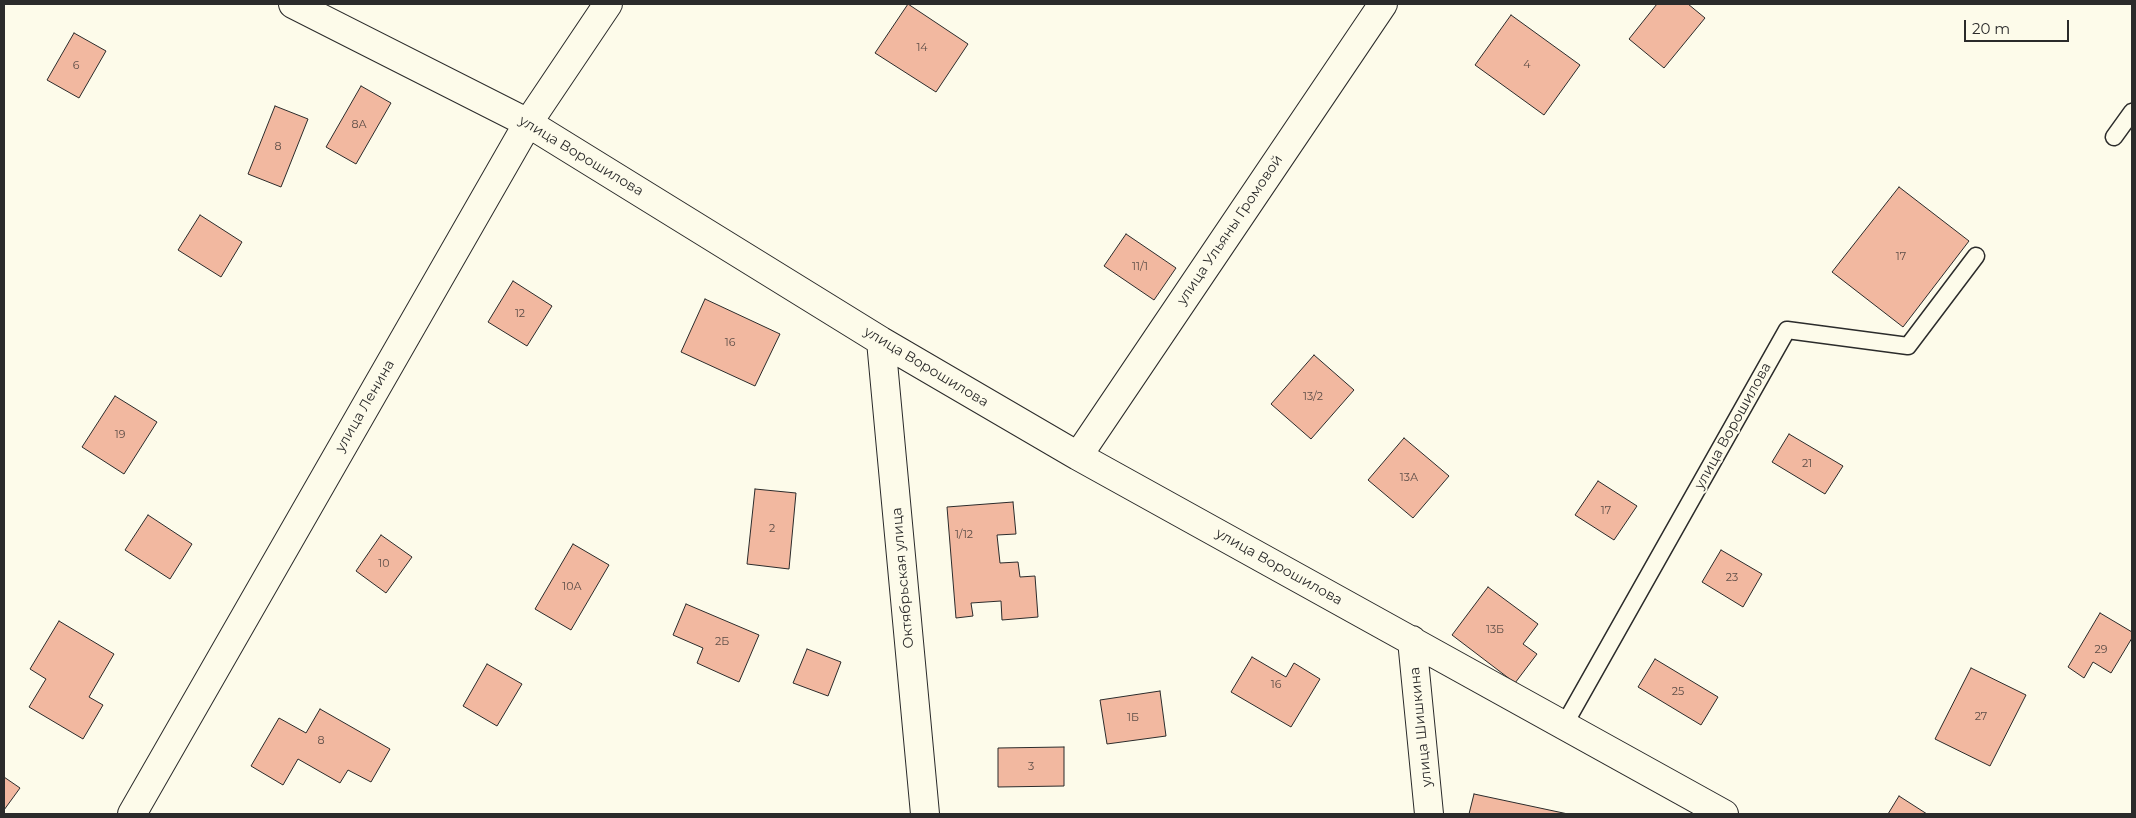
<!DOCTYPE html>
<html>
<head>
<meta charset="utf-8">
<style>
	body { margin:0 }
	#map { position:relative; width:2136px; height:818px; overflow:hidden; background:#fdfbea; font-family:Montserrat,sans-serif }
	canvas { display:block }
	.frame { position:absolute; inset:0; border:5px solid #2b2b2b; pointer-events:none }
	.scale { position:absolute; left:1964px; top:20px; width:105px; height:22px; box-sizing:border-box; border:2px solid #2b2b2b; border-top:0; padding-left:6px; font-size:15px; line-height:18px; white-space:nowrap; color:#2b2b2b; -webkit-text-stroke:4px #fdfbea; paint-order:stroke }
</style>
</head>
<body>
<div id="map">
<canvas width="2136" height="818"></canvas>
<div class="frame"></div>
<div class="scale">20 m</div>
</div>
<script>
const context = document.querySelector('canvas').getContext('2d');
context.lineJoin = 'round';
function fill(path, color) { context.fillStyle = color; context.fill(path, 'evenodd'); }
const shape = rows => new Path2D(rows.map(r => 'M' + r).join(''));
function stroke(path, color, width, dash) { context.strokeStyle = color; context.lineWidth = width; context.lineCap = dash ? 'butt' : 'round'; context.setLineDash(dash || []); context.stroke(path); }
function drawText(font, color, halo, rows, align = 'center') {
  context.font = font + ' Montserrat,sans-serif'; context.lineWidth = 4; context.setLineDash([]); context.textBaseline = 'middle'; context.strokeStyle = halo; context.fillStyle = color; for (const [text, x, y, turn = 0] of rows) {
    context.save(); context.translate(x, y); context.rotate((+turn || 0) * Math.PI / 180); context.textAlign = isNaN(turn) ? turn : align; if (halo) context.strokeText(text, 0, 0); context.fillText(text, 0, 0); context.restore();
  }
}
const building = shape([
	[908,4,968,44,936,92,875,53,908,4],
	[1657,4,1688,4,1705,18,1664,68,1629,39,1657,4],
	[1511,15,1580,65,1544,115,1475,65,1511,15],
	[74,33,106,51,79,98,47,80,74,33],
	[361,86,391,103,356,164,326,147,361,86],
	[275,106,308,119,281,187,248,174,275,106],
	[1899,187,1969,241,1903,327,1832,272,1899,187],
	[200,215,242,242,221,277,178,250,200,215],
	[1126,234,1176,268,1154,300,1104,266,1126,234],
	[513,281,552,306,527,346,488,322,513,281],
	[705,299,780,334,755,386,681,352,705,299],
	[1314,355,1354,390,1311,439,1271,404,1314,355],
	[115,396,157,422,124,474,82,447,115,396],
	[1789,434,1843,466,1825,494,1772,462,1789,434],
	[1404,438,1449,476,1413,518,1368,480,1404,438],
	[1598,481,1637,506,1614,540,1575,515,1598,481],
	[755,489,796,493,789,569,747,564,755,489],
	[1013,502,1016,534,997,535,1000,563,1018,562,1020,577,1035,576,1038,617,1002,620,1001,601,971,603,973,616,956,618,947,507,1013,502],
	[148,515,192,544,170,579,125,550,148,515],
	[381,535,412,557,386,593,356,571,381,535],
	[573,544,609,565,571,630,535,609,573,544],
	[1721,550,1762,574,1743,607,1702,582,1721,550],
	[1488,587,1538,624,1523,644,1537,654,1515,683,1452,635,1488,587],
	[686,604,759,635,739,682,697,663,703,648,673,635,686,604],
	[2100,613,2132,632,2132,638,2111,673,2093,662,2084,678,2068,667,2100,613],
	[59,621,114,654,89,697,103,705,83,739,29,707,46,679,30,669,59,621],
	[807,649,841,662,828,696,793,683,807,649],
	[1252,657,1286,677,1294,663,1320,679,1291,727,1231,692,1252,657],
	[1655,659,1718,697,1701,725,1638,687,1655,659],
	[487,664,522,684,497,726,463,706,487,664],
	[1971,668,2026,695,1990,766,1935,739,1971,668],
	[1160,691,1166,736,1107,744,1100,700,1160,691],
	[320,709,390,749,371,782,348,770,340,783,298,759,283,785,251,766,279,718,306,733,320,709],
	[1064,747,1064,786,998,787,998,748,1064,747],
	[4,777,20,788,4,810,4,777],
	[1474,794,1568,814,1469,814,1474,794],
	[1899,796,1927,814,1888,814,1899,796]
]);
const lane = shape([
	[2114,137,2132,112],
	[1563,727,1787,330,1908,346,1976,256]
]);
const street = shape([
	[293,4,528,123,881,341,1078,456,1724,814],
	[881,341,925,814],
	[1078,456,1383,4],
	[1412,640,1429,814],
	[132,814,528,123,608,4]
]);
const numberNames = [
	["14",922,48],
	["4",1527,65],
	["6",76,66],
	["8А",359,125],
	["8",278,147],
	["17",1901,257],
	["11/1",1140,267],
	["12",520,314],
	["16",730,343],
	["13/2",1313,397],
	["19",120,435],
	["21",1807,464],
	["13А",1409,478],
	["17",1606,511],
	["2",772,529],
	["1/12",964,535],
	["10",384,564],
	["23",1732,578],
	["10А",572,587],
	["13Б",1495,630],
	["2Б",722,642],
	["29",2101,650],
	["16",1276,685],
	["25",1678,692],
	["27",1981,717],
	["1Б",1133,718],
	["8",321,741],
	["3",1031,767]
];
const streetNames = [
	["улица Ворошилова",581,156,31],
	["улица Ульяны Громовой",1230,230,-56],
	["улица Ворошилова",926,367,31],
	["улица Ленина",365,406,-60],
	["улица Ворошилова",1733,426,-61],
	["улица Ворошилова",1279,567,29],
	["Октябрьская улица",903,578,-95],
	["улица Шишкина",1421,727,-96]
];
fill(building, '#f2b8a0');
stroke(building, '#2b2b2b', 1);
stroke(lane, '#2b2b2b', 19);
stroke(street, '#2b2b2b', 30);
stroke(lane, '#fdfbea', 16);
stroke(street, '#fdfbea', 28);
drawText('11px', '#5d4e48', null, numberNames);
drawText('14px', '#2b2b2b', '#fdfbea', streetNames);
</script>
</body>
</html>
